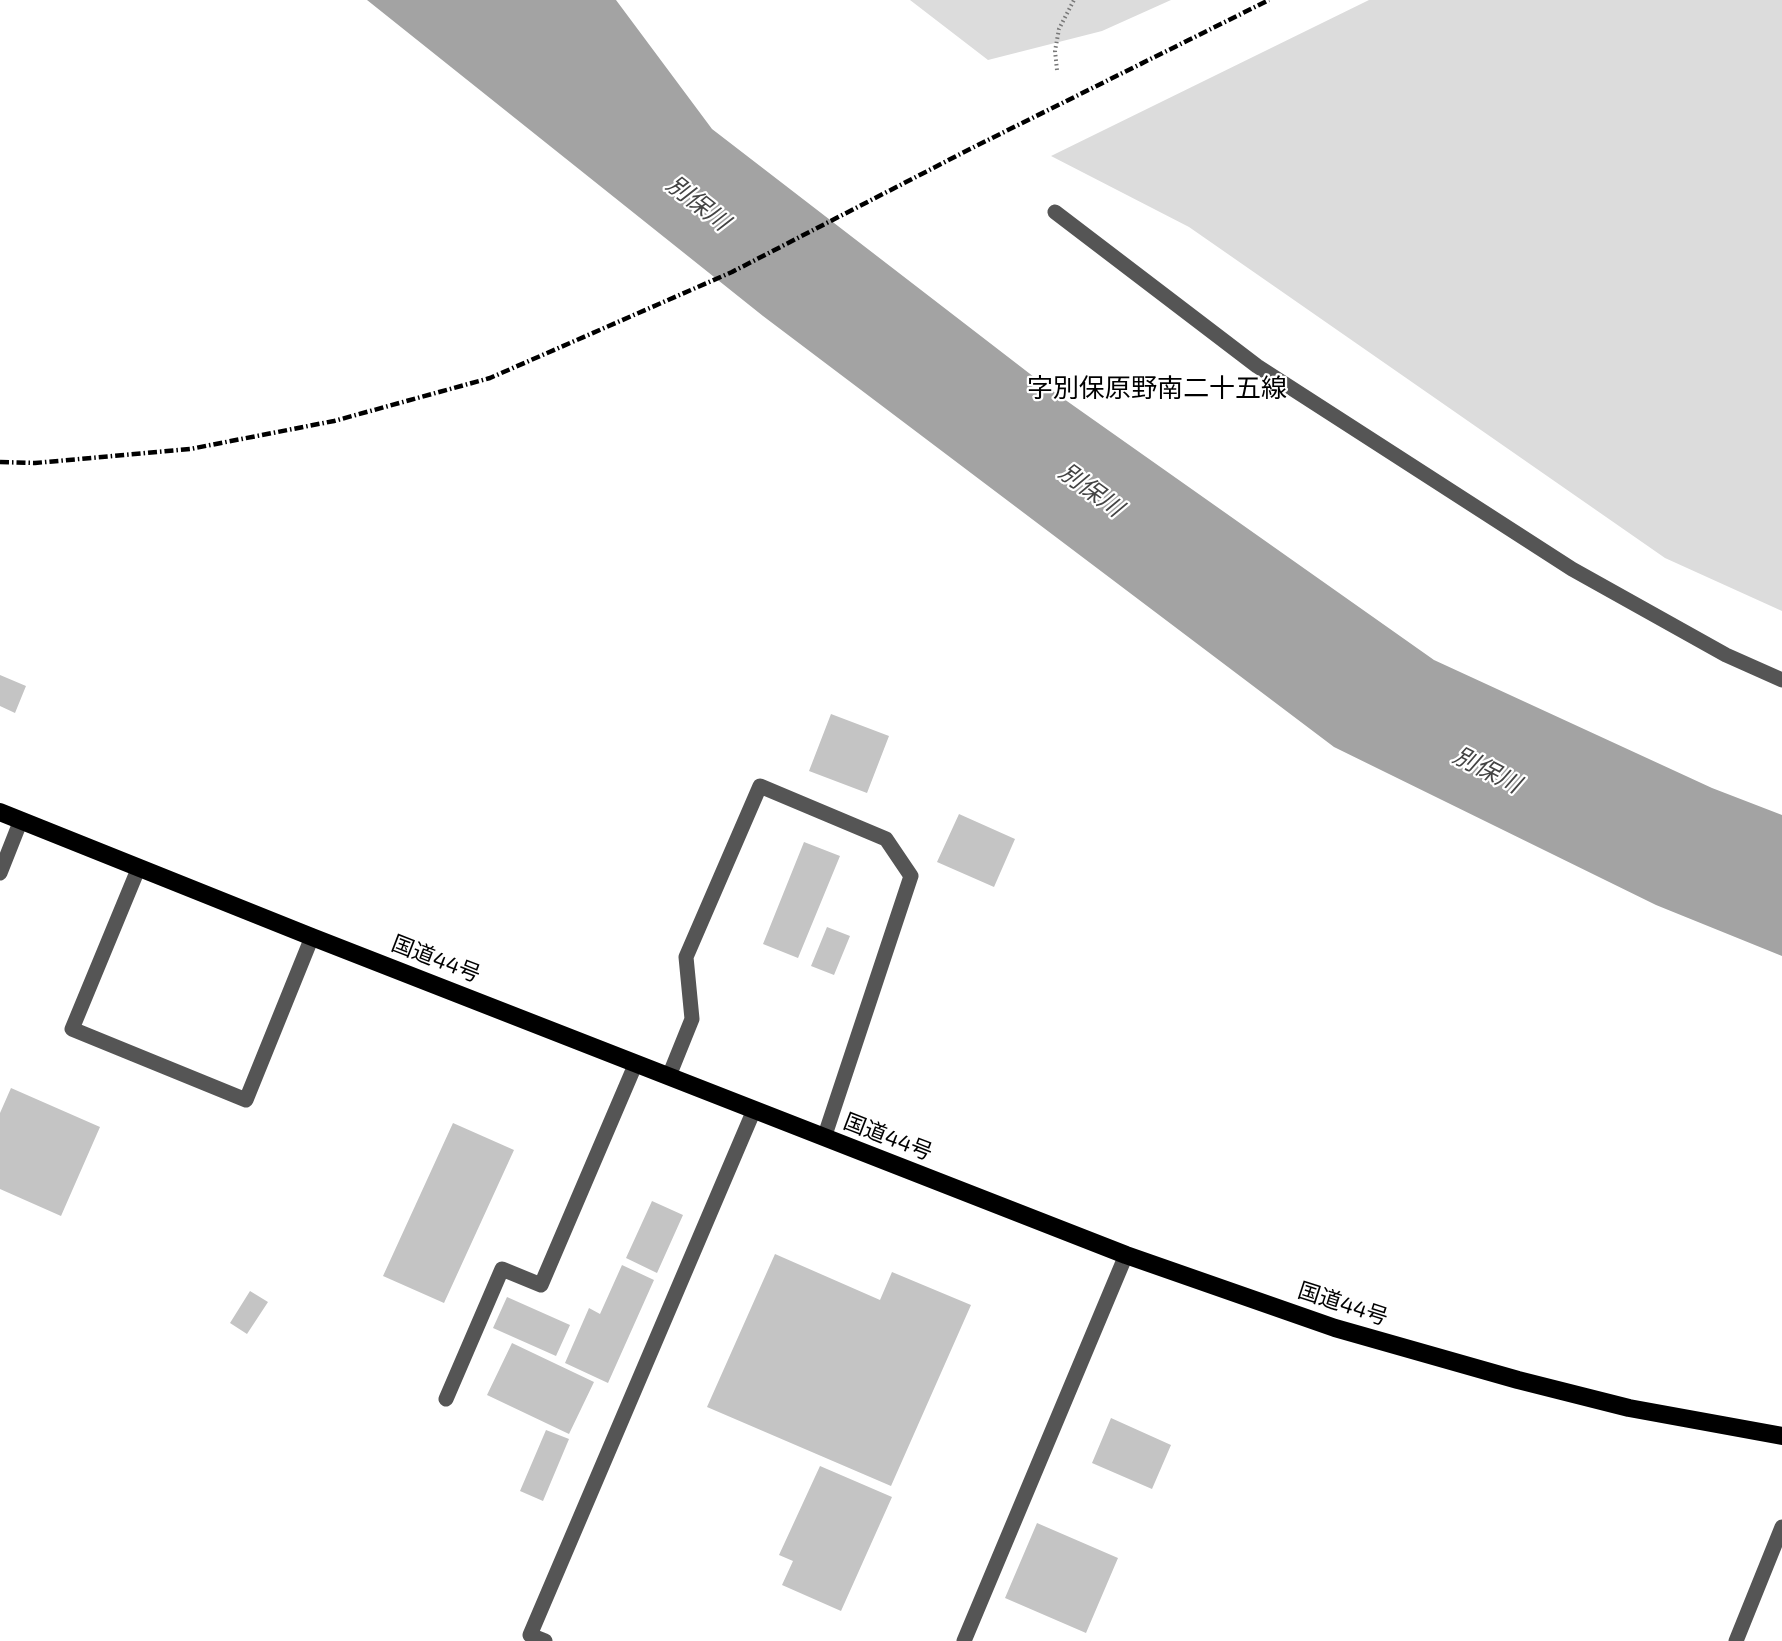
<!DOCTYPE html>
<html>
<head>
<meta charset="utf-8">
<style>
	body { margin:0 }
	canvas { display:block; background:#fff }
</style>
</head>
<body>
<canvas width="1782" height="1641"></canvas>
<script>
const context = document.querySelector('canvas').getContext('2d');
context.lineJoin = 'round';
function fill(path, color) { context.fillStyle = color; context.fill(path, 'evenodd'); }
const shape = rows => new Path2D(rows.map(r => 'M' + r).join(''));
function stroke(path, color, width, dash) { context.strokeStyle = color; context.lineWidth = width; context.lineCap = dash ? 'butt' : 'round'; context.setLineDash(dash || []); context.stroke(path); }
function drawText(font, color, halo, rows, align = 'center') {
  context.font = font + ' "Exo 2","Noto Sans JP",sans-serif'; context.lineWidth = 4.5; context.setLineDash([]); context.textBaseline = 'middle'; context.strokeStyle = halo; context.fillStyle = color; for (const [text, x, y, turn = 0] of rows) {
    context.save(); context.translate(x, y); context.rotate((+turn || 0) * Math.PI / 180); context.textAlign = isNaN(turn) ? turn : align; if (halo) context.strokeText(text, 0, 0); context.fillText(text, 0, 0); context.restore();
  }
}
const green = shape([
	[910,0,1171,0,1102,31,988,60],
	[1369,0,1782,0,1782,611,1665,558,1189,227,1051,156]
]);
const water = shape([
	[367,0,616,0,712,129,1047,387,1434,660,1712,788,1782,815,1782,956,1656,905,1334,747,763,316]
]);
const building = shape([
	[0,675,26,686,15,713,0,706],
	[831,714,889,736,867,793,809,771],
	[959,814,1015,839,994,887,937,862],
	[804,842,840,856,798,958,763,944],
	[827,927,850,936,834,975,811,966],
	[11,1088,100,1127,61,1216,0,1189,0,1113],
	[453,1123,514,1150,444,1303,383,1276],
	[652,1201,683,1215,657,1273,626,1258],
	[775,1254,880,1300,892,1272,971,1305,891,1486,707,1407],
	[622,1265,654,1280,608,1383,565,1363,589,1308,600,1314],
	[250,1291,268,1302,247,1334,230,1323],
	[507,1297,570,1325,556,1356,493,1328],
	[512,1343,594,1382,569,1434,487,1395],
	[1111,1418,1171,1445,1152,1489,1092,1463],
	[546,1430,569,1439,543,1501,520,1491],
	[820,1466,892,1497,841,1611,782,1585,793,1561,779,1555],
	[1037,1523,1118,1558,1086,1633,1005,1598]
]);
const path = shape([
	[1057,70,1055,51,1059,29,1074,0]
]);
const minor = shape([
	[1055,212,1257,366,1572,569,1726,655,1782,680],
	[139,867,72,1029,246,1100,312,937],
	[0,873,21,820],
	[669,1076,692,1019,686,957,760,786,886,839,911,876,824,1138],
	[446,1399,502,1269,541,1285,636,1063],
	[545,1641,530,1635,754,1110],
	[964,1641,1126,1255],
	[1736,1641,1782,1527]
]);
const highway = shape([
	[0,812,312,937,1126,1255,1335,1328,1518,1380,1629,1408,1782,1436]
]);
const rail = shape([
	[0,462,35,463,190,449,334,421,490,378,732,272,970,149,1269,0]
]);
const streetNames = [
	["国道44号",436,959,21],
	["国道44号",888,1137,21],
	["国道44号",1343,1304,18]
];
const waterNames = [
	["別保川",698,203,38],
	["別保川",1091,490,36],
	["別保川",1487,770,27]
];
const quarterNames = [
	["字別保原野南二十五線",1157,388]
];
fill(green, '#dcdcdc');
fill(water, '#a3a3a3');
fill(building, '#c4c4c4');
stroke(path, '#777', 4, [1.5, 3]);
stroke(minor, '#555', 15);
stroke(highway, '#000', 18);
stroke(rail, '#000', 4.5, [9, 3, 1.5, 3]);
drawText('22px', '#000', '#fff', streetNames);
drawText('italic 24px', '#444', '#fff', waterNames);
drawText('26px', '#000', '#fff', quarterNames);
</script>
</body>
</html>
